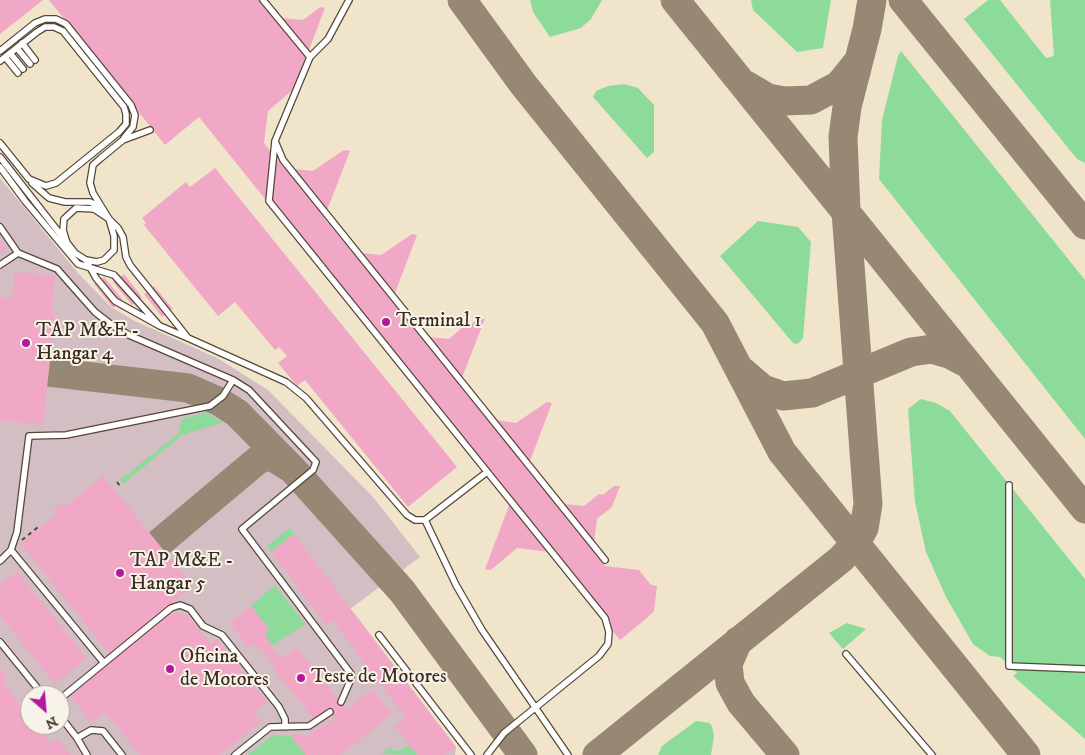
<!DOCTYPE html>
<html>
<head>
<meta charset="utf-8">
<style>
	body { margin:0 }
	#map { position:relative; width:1085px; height:755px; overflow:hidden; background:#f0e5cb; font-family:"IM FELL DW Pica",serif }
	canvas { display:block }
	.north { position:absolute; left:20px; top:685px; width:50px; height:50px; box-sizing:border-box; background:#f7f3e8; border:1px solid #aca397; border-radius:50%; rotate:153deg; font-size:14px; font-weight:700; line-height:20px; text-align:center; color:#3b2a1e }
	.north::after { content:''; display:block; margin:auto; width:18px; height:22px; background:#b5179e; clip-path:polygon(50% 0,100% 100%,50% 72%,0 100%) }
</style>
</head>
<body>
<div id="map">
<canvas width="1085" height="755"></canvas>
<div class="north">N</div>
</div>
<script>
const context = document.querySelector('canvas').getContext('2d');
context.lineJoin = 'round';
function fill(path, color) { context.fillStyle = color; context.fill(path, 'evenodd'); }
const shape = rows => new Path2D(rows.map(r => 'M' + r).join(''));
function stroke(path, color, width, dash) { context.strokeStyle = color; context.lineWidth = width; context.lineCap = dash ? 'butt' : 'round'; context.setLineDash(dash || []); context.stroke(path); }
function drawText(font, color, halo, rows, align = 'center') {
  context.font = font + ' "IM FELL DW Pica",serif'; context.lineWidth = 4; context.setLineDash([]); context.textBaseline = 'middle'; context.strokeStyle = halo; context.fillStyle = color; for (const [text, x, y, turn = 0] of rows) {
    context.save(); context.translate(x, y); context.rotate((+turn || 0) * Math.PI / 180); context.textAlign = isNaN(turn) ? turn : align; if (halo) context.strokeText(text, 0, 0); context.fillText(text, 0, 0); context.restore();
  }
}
const industrial = shape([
	[0,178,78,273,111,307,135,321,219,359,268,390,373,497,420,557,350,609,456,747,455,755,0,755],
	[30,695,60,695,60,725,30,725]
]);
const green = shape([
	[530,0,602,0,591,19,581,28,550,37,533,12],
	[751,0,831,0,823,48,797,52,753,10],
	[988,0,1000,0,1046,58,1054,56,1050,0,1085,0,1085,163,1077,159,964,19],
	[901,51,1085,280,1085,439,879,179,882,120,898,56],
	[624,84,638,88,654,105,654,152,647,158,593,97,596,91,608,86],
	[758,221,798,227,811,242,803,338,798,344,793,343,720,256],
	[921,399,936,403,950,411,1085,579,1085,739,1013,676,1017,673,1000,657,990,656,973,644,946,597,926,552,915,502,908,409],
	[207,412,222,423,182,435,123,484,120,480,178,434,182,419],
	[290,528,294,534,271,552,267,546],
	[275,585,305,624,271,646,265,633,269,629,251,606],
	[847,623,866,629,843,649,829,633],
	[696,721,709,723,712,726,714,736,711,755,658,755,662,746],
	[273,735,291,736,306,755,248,755],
	[409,745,417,755,381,754,390,747,393,751,404,749]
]);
const taxiway = shape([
	[462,0,523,84,715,323,782,452,1026,755],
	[675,0,1085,509],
	[903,0,1085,225],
	[746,85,768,98,785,101,811,100,839,85,856,64],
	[742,371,763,389,783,396,812,393,911,352,932,349,949,354,968,364],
	[48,372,188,388,218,401,237,413,295,472,402,591,523,755],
	[159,543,259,459,271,456,292,469],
	[738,641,728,664,730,683,741,703,785,755],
	[597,755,841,559,856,543,864,528,868,504,846,212,843,137,847,107,867,29,872,0]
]);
const building = shape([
	[0,0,43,0,0,34],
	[49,0,266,0,281,18,303,20,320,7,325,8,294,89,268,111,264,143,284,168,313,171,344,150,350,151,324,218,352,252,381,255,412,234,417,235,392,301,420,336,449,339,464,326,468,327,479,318,485,319,459,385,487,419,516,423,547,402,552,403,527,469,555,503,584,506,599,494,603,495,614,486,620,486,612,507,597,519,593,551,605,566,639,570,651,585,657,586,654,611,647,618,620,640,549,552,517,548,491,570,485,569,510,503,199,117,165,145],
	[215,168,457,467,408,507,305,380,297,386,278,363,287,356,279,347,275,350,235,302,218,316,144,225,146,223,142,218,186,182,190,187],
	[0,240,6,249,0,253],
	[15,272,55,276,51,313,55,314,43,425,0,420,0,297,12,299],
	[124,274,142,297,132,305,113,282],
	[104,277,123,300,113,308,94,284],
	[154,286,173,309,162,317,144,294],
	[103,476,193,586,110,654,20,544,56,514,53,510,61,503,65,507],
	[294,534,456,747,445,755,417,755,395,726,406,718,332,620,326,625,271,552],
	[17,572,87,658,55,684,0,615,0,585],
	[251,606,269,630,265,633,271,646,282,659,297,648,347,709,372,689,392,714,341,755,306,755,291,736,294,733,307,736,323,724,325,726,335,718,327,709,314,719,272,667,275,665,264,652,254,644,249,648,230,623],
	[170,613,187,615,210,643,216,639,267,702,254,713,261,722,220,755,140,755,105,712,92,723,69,695],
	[0,669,7,678,3,681,30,718,30,725,36,725,50,743,56,738,71,755,0,755]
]);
const path = shape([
	[117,482,120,486],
	[22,540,38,527]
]);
const service = shape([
	[263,0,310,57],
	[22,43,35,60],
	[17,48,30,64],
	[0,51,35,23,45,19,56,19,66,24,131,105,135,115,133,127,124,138],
	[10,53,23,69],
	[5,57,18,73],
	[0,61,37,32,45,27,54,27,63,31,124,107,126,114,126,124,119,132,56,183,46,186,29,179,0,143],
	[275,141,310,57,328,39,349,0],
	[0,157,75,253,86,260,97,262,104,260,114,250,114,236,109,219,94,209,76,208,64,219,63,230,67,243],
	[0,167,25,201,78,264,114,275,157,323],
	[32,183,49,198,65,202,90,202,102,208],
	[0,227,18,253,0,265],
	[86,260,96,278,115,301,160,326,188,338,130,265,126,257,123,237,118,228,109,219,93,193,90,183,93,165,101,158,123,140,150,130],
	[188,338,286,382,306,398,407,515,415,520,425,520,487,472],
	[233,380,249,390,316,462,313,470,242,529,351,674,351,679,341,702],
	[1009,485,1009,666,1085,669],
	[425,520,456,585,482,630,568,755],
	[11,550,104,663],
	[0,561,11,550,17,532,29,436,66,435,210,406,223,396,233,380,129,335,113,326,95,312,57,269,18,253],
	[379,635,471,755],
	[0,642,43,695],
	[846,654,932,755],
	[60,699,171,608,180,605,190,609,203,626,222,635,279,707,285,719,285,727],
	[60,716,77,738,87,755],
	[77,738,91,730,103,731,122,755],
	[235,755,270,727,309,726,330,712],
	[487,755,504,733,599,656,608,644,609,632,605,618,269,201,275,141,283,160,605,560]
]);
const markers = [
	[386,322,5,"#b5179e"],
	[26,343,5,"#b5179e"],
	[120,573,5,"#b5179e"],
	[170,669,5,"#b5179e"],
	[301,678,5,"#b5179e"]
];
const poiNames = [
	["Terminal 1",396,322],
	["TAP M&E -",36,332],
	["Hangar 4",36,355],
	["TAP M&E -",130,562],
	["Hangar 5",130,585],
	["Oficina",180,658],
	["de Motores",180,681],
	["Teste de Motores",311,678]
];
fill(industrial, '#d2bec3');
fill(green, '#8ddb9a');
stroke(taxiway, '#968874', 29);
fill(building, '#f1a8c7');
stroke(service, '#564638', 8);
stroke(path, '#564638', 2, [4, 4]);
stroke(service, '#fff', 5.5);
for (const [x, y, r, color] of markers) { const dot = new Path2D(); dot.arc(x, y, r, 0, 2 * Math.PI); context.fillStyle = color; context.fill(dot); stroke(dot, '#f7f3e8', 2); }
drawText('20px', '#3b2a1e', '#f7f3e8', poiNames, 'left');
</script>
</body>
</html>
